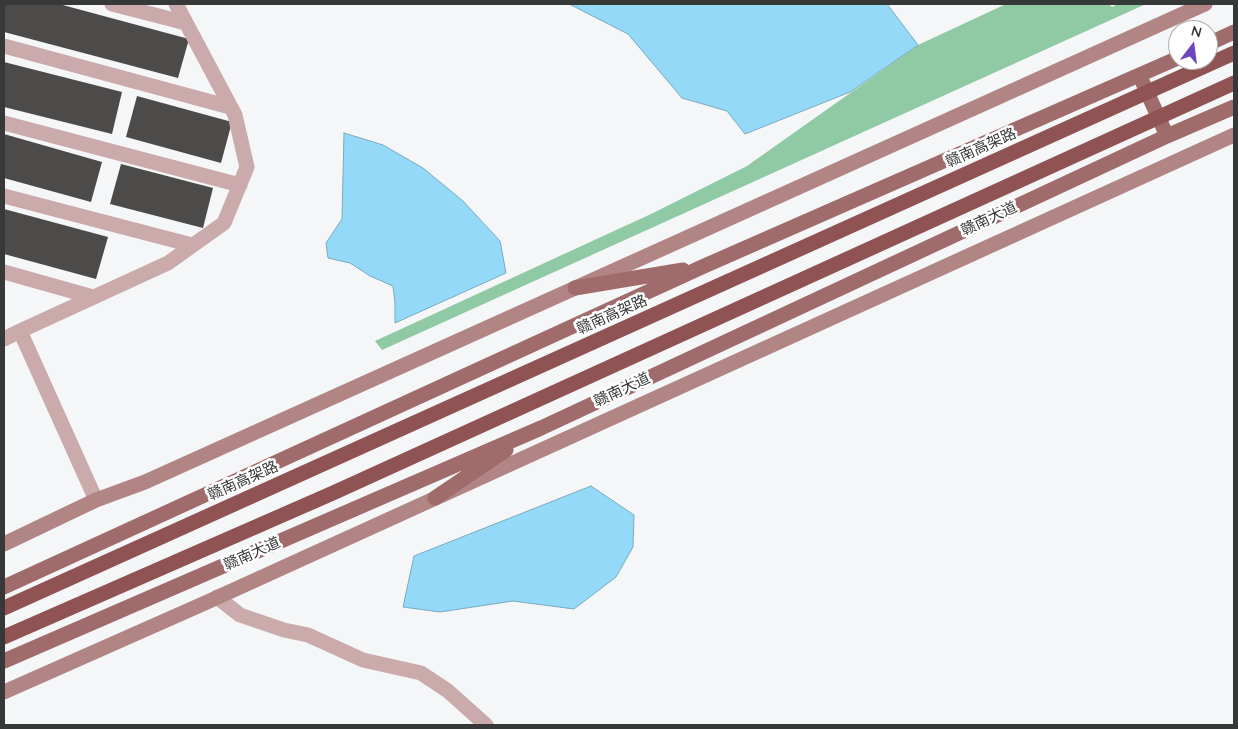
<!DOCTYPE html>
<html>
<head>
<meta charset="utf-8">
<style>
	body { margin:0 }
	#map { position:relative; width:1238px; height:729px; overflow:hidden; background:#f5f6f8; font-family:Quicksand,sans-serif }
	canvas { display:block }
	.frame { position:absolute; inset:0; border:5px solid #373838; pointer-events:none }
	.north { position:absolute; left:1168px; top:20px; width:50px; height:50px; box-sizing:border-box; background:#fff; border:1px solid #afafaf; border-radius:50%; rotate:15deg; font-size:14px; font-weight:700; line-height:20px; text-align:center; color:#373838 }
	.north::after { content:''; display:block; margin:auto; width:18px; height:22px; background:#6c47bf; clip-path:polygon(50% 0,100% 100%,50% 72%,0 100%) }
</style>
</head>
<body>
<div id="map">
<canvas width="1238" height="729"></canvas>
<div class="frame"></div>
<div class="north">N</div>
</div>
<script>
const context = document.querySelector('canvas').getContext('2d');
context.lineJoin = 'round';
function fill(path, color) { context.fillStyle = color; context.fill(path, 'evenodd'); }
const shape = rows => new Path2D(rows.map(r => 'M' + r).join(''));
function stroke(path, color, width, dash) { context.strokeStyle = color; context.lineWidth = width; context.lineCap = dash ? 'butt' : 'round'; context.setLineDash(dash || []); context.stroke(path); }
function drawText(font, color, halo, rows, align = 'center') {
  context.font = font + ' Quicksand,"Noto Sans SC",sans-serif'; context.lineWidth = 5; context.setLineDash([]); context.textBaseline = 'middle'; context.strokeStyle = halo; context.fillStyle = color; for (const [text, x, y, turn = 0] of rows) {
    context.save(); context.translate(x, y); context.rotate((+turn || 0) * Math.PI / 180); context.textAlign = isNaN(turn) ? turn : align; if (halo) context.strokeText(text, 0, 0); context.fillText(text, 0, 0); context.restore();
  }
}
const forest = shape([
	[1006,4,1109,4,1112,7,1118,4,1146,4,382,350,375,341,651,214,747,166,918,45]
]);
const water = shape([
	[569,4,887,4,918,45,850,92,745,134,727,111,682,98,628,34,569,4],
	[344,133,383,145,423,168,463,201,500,241,506,273,395,323,395,303,393,286,370,276,350,263,328,258,326,243,342,219,344,133],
	[591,486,634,515,633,547,616,577,574,609,513,601,440,612,403,607,414,556,591,486]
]);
const building = shape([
	[4,4,59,4,189,39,178,78,4,32],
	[4,62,122,92,112,134,4,107],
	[137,96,232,122,221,163,126,137],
	[4,134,102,162,91,202,4,178],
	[121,164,213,188,203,228,110,204],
	[4,209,108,237,96,279,4,254]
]);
const street = shape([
	[112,4,186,23],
	[4,46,230,107],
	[4,123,240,185],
	[4,196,192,245],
	[4,272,93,297],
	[4,339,20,331],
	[96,500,20,331,168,263,224,223,247,167,235,115,176,4],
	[217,597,240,615,284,630,308,635,363,660,421,673,448,691,486,725]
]);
const secondary = shape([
	[4,544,96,500,145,482,1205,4],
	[4,692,205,603,1234,135]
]);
const primary = shape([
	[1208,44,1234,32],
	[1142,81,1167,136],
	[575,288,683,270],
	[435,498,506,450],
	[4,587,702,267,1178,58],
	[4,661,541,428,1167,136,1234,107]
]);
const highwayBridge = shape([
	[4,608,1234,53],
	[4,637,333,493,1234,83]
]);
const streetNames = [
	["赣南高架路",981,148,-24],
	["赣南大道",989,219,-25],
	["赣南高架路",612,315,-24],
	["赣南大道",622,390,-25],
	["赣南高架路",243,481,-24],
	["赣南大道",252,554,-24]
];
fill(forest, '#90caa4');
fill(water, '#94daf8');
stroke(water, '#78a9be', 1);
fill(building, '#4d4b4a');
stroke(street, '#caaaaa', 15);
stroke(secondary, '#b28585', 15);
stroke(primary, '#a06b6b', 15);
stroke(highwayBridge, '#905354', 15);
drawText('15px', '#373838', '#fff', streetNames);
</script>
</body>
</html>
